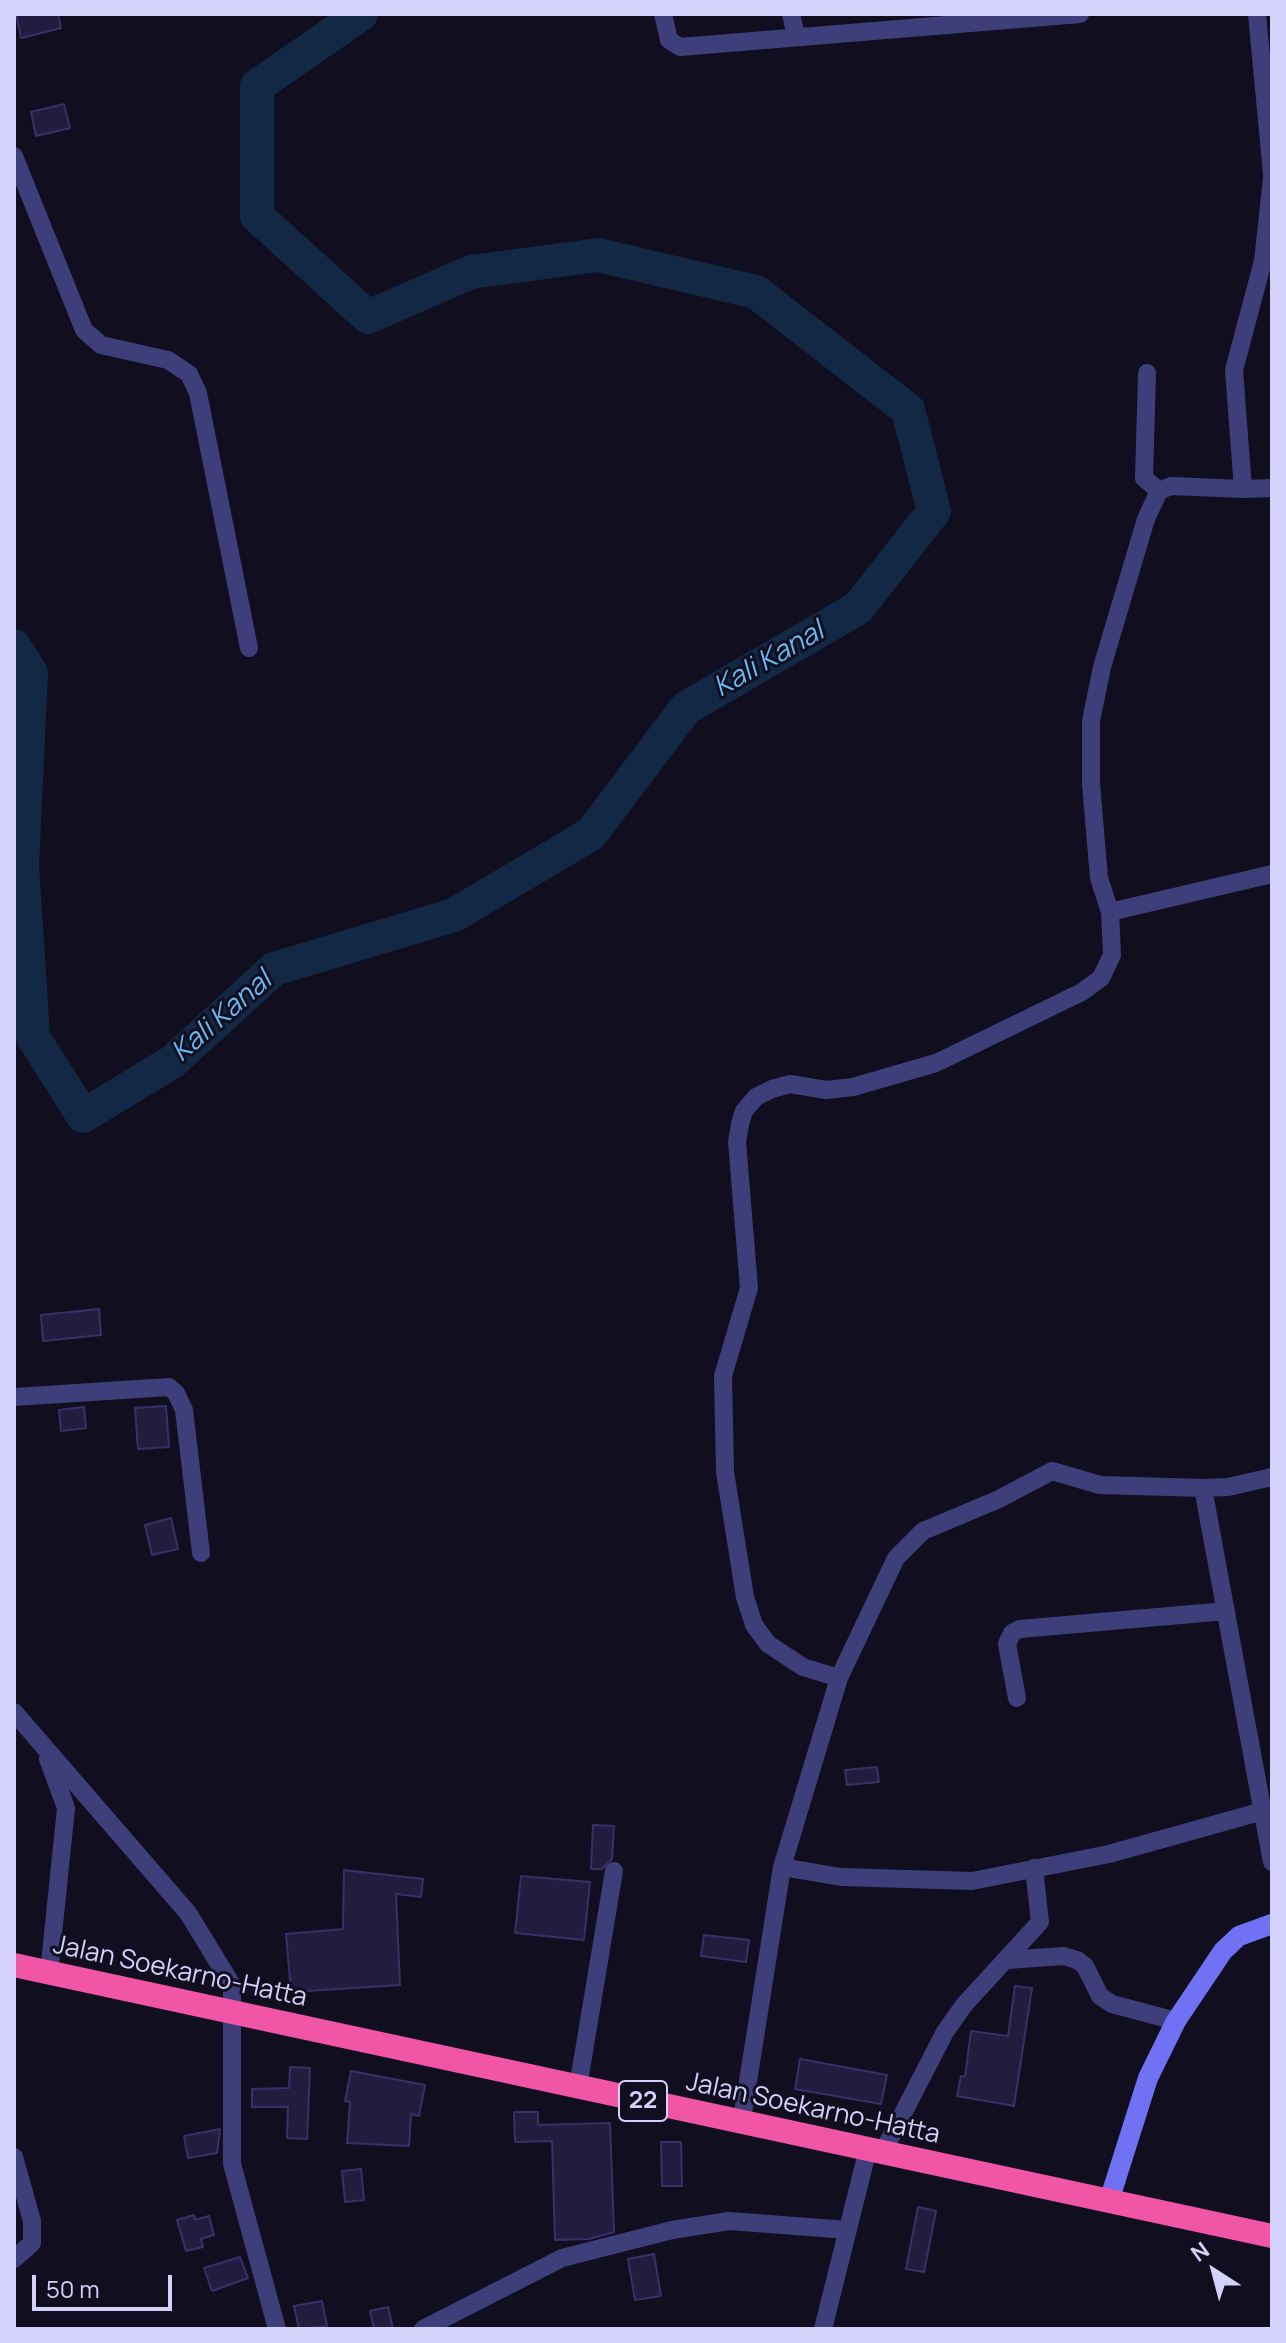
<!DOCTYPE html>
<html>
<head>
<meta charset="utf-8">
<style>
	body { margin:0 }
	#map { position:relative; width:1286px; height:2343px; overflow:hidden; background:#110f1f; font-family:Manrope,sans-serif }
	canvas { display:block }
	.frame { position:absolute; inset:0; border:16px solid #d4d1fb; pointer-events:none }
	.north { position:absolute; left:1174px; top:2231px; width:80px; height:80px; -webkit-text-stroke:6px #110f1f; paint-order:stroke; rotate:324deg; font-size:22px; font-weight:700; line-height:32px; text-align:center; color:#d4d1fb }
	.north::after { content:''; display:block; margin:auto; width:28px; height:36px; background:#d4d1fb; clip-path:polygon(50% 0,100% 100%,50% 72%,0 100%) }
	.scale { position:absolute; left:32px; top:2275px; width:140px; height:36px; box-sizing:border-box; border:4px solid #d4d1fb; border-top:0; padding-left:10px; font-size:24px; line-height:28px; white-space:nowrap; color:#d4d1fb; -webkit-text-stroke:6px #110f1f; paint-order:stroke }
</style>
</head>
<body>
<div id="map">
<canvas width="1286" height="2343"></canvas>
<div class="frame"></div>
<div class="north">N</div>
<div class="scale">50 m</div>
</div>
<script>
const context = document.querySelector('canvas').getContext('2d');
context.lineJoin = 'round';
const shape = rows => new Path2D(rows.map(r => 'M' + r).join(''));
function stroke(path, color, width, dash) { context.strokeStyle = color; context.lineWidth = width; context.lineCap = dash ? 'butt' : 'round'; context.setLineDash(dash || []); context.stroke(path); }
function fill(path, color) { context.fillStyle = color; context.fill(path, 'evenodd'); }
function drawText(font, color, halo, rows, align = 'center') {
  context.font = font + ' Manrope,sans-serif'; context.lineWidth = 6; context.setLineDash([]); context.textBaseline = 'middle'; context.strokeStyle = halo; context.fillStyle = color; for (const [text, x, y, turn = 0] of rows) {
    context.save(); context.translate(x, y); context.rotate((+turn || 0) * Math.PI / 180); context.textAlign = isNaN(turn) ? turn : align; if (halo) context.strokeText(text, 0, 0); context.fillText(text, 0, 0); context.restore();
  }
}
const river = shape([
	[14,646,31,673,22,865,33,1037,83,1116,172,1062,274,969,454,915,591,834,686,708,858,608,934,511,908,410,756,292,598,255,471,272,368,317,257,216,257,86,361,14]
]);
const building = shape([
	[16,14,58,14,61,28,21,38,16,14],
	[64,104,70,128,36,136,31,112,64,104],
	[99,1309,101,1335,43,1341,41,1315,99,1309],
	[166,1406,169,1447,138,1449,135,1408,166,1406],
	[84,1407,86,1428,61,1431,59,1410,84,1407],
	[171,1518,178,1549,152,1555,145,1525,171,1518],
	[877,1767,879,1782,847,1785,845,1770,877,1767],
	[593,1825,614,1826,612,1859,602,1869,591,1869,593,1825],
	[344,1870,423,1879,421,1897,396,1894,400,1985,291,1992,286,1934,343,1929,344,1870],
	[521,1876,590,1882,584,1940,515,1933,521,1876],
	[704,1935,749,1940,746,1962,701,1956,704,1935],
	[1015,1986,1032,1988,1014,2106,957,2096,961,2076,965,2077,971,2031,1008,2036,1015,1986],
	[800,2059,887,2075,881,2104,795,2089,800,2059],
	[290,2067,310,2068,307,2139,287,2138,288,2107,252,2107,252,2089,289,2088,290,2067],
	[351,2071,425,2085,419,2116,411,2114,409,2146,347,2143,350,2102,345,2101,351,2071],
	[514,2112,538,2112,538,2125,610,2123,614,2232,589,2239,555,2240,552,2141,515,2142,514,2112],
	[220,2129,217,2153,188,2158,184,2136,220,2129],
	[661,2142,681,2142,682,2186,662,2186,661,2142],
	[361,2169,364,2200,345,2202,342,2171,361,2169],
	[918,2207,936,2211,924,2272,906,2269,918,2207],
	[194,2215,195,2220,209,2216,214,2235,201,2239,203,2247,186,2251,177,2220,194,2215],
	[654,2254,661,2296,635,2300,628,2259,654,2254],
	[240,2257,248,2278,212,2291,204,2268,240,2257],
	[322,2301,327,2326,299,2329,294,2306,322,2301],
	[388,2307,393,2329,374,2329,370,2311,388,2307]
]);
const street = shape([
	[663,14,669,40,680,47,1080,14],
	[791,14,796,36],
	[1257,14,1272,174],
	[14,156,84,330,101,345,168,360,189,374,198,393,249,648],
	[1272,178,1263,261,1234,370,1243,489,1272,488],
	[1147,373,1144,478,1159,491],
	[1110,912,1272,874],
	[14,1397,169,1387,176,1393,184,1410,201,1553],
	[1272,1477,1228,1487,1203,1488,1272,1862],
	[839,1678,896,1558,923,1531,997,1500,1052,1471,1100,1485,1203,1488],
	[1017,1698,1007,1644,1012,1633,1020,1629,1226,1611],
	[14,1712,188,1913,232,1985,232,2164,277,2329],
	[48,1759,66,1808,49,1973],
	[782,1867,841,1877,972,1881,1109,1854,1263,1811],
	[1007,1960,1064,1956,1077,1960,1085,1966,1100,1996,1112,2004,1176,2021],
	[578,2087,614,1871],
	[742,2119,782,1867,839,1678,803,1667,768,1644,754,1625,745,1597,725,1472,723,1376,749,1288,737,1142,740,1124,744,1111,756,1097,772,1089,790,1084,826,1090,853,1087,936,1063,1082,992,1101,978,1112,955,1110,912,1099,878,1091,784,1091,721,1102,667,1146,519,1159,491,1171,486,1243,489],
	[883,2152,945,2032,964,2005,1040,1922,1034,1868],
	[14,2157,32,2221,32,2243,14,2259],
	[423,2329,562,2258,672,2230,729,2221,848,2230],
	[823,2329,868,2149]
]);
const secondary = shape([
	[1109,2201,1148,2078,1176,2021,1223,1951,1239,1936,1272,1924]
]);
const highway = shape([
	[14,1965,1272,2236]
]);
const shields = [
	[643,2101,48]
];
const shieldNames = [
	["22",643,2101]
];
const streetNames = [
	["Jalan Soekarno-Hatta",180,1972,12],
	["Jalan Soekarno-Hatta",813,2109,12]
];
const waterNames = [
	["Kali Kanal",769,660,-30],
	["Kali Kanal",222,1017,-41]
];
stroke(river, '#122845', 34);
fill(building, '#221c3f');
stroke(building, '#393069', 2);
stroke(street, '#3e3e7a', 18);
stroke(secondary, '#7072f3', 20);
stroke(highway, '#f156a6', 24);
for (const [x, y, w] of shields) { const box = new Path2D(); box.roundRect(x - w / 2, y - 20, w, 40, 6); context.fillStyle = '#110f1f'; context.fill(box); stroke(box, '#d4d1fb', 2); }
drawText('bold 24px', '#d4d1fb', null, shieldNames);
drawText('26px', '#d4d1fb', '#110f1f', streetNames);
drawText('italic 28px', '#68b8f2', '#110f1f', waterNames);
</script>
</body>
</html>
